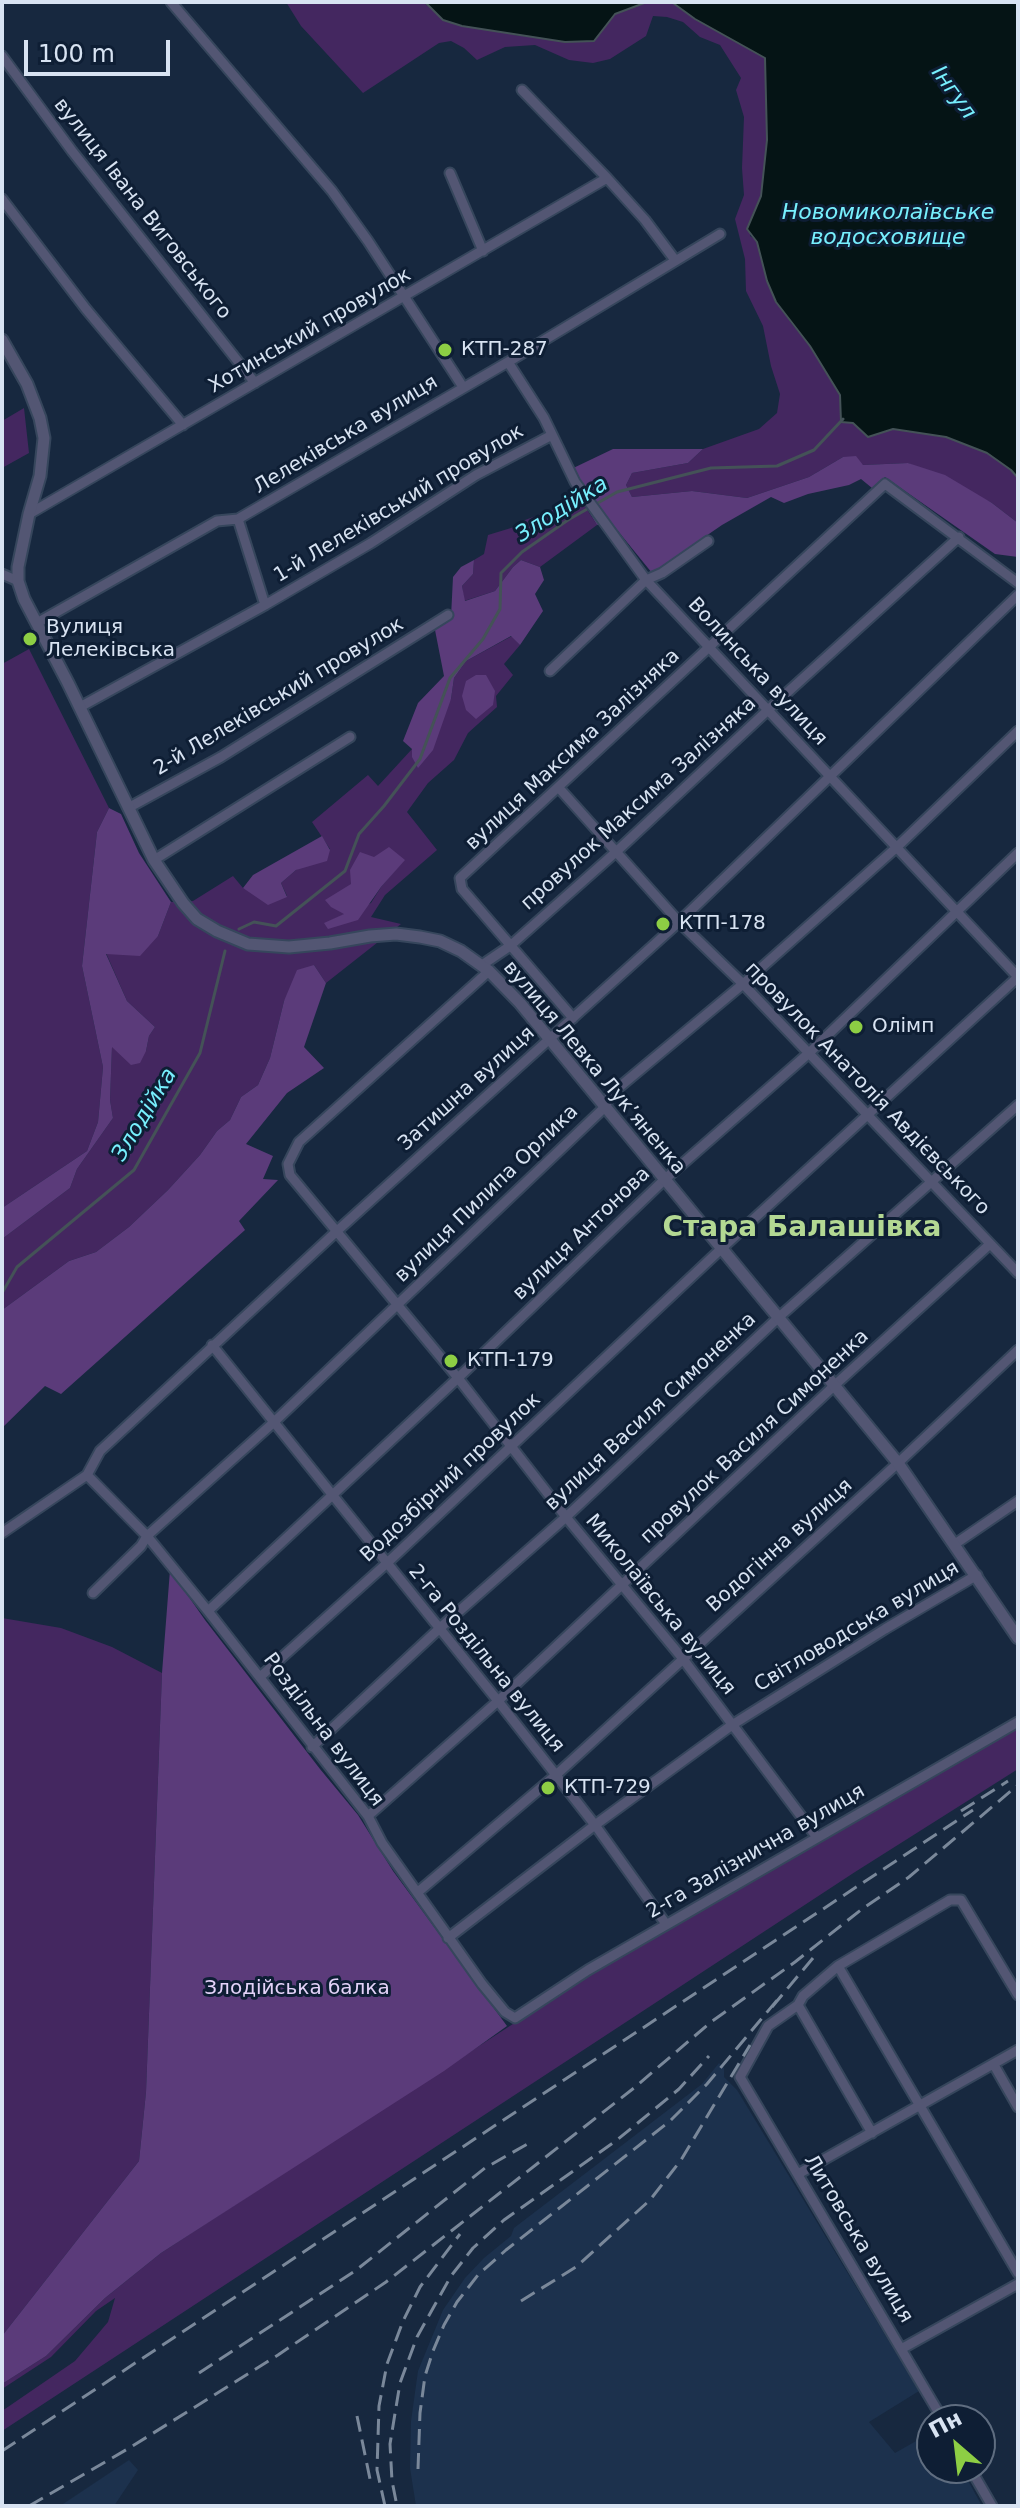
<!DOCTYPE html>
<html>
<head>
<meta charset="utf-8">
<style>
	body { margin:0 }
	#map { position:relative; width:1020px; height:2508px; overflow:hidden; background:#17283f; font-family:"DejaVu Sans",sans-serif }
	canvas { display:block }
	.frame { position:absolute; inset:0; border:4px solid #d8e3f2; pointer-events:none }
	.north { position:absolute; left:916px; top:2404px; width:80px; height:80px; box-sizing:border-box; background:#0e1e34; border:2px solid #5f6d80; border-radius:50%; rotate:332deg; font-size:22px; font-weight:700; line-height:32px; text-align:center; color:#d8e3f2 }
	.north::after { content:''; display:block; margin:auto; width:28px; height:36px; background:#8dce44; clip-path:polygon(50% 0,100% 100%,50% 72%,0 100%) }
	.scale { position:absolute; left:24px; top:40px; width:146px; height:36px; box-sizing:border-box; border:4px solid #d8e3f2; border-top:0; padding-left:10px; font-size:24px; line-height:28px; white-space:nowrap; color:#d8e3f2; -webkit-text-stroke:6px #0e1e34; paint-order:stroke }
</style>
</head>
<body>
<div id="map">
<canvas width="1020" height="2508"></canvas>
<div class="frame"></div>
<div class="north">Пн</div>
<div class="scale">100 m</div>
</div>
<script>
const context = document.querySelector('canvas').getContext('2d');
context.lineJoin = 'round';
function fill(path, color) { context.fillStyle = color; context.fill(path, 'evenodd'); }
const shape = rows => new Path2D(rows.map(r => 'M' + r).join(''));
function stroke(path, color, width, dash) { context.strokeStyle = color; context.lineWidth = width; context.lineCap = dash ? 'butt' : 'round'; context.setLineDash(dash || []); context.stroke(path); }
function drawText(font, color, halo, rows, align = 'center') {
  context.font = font + ' "DejaVu Sans",sans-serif'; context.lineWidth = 6; context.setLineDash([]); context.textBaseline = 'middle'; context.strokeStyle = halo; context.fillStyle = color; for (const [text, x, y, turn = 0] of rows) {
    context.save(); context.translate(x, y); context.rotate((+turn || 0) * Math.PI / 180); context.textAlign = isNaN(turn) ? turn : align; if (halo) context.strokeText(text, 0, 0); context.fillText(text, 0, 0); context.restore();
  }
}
const built = shape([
	[719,2063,724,2068,724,2077,737,2090,919,2391,869,2422,895,2453,932,2432,932,2468,961,2468,982,2506,416,2506,410,2468,411,2421,418,2371,443,2310,465,2278,484,2258,511,2236,514,2228,702,2084],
	[129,2460,138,2470,114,2506,60,2506]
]);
const green = shape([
	[286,2,425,2,426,5,514,35,565,41,594,41,615,14,647,2,666,2,673,3,696,19,765,58,767,140,761,196,752,215,750,236,757,241,767,281,791,323,810,346,840,396,841,422,853,423,868,436,893,429,905,430,946,437,987,453,1011,470,1018,478,1018,523,992,503,908,463,863,465,843,457,809,477,747,498,692,491,632,497,626,485,632,473,688,463,703,449,759,429,777,413,780,394,771,366,763,326,746,291,745,259,735,219,744,195,742,168,744,117,736,90,741,78,720,45,700,37,683,22,667,17,653,16,646,36,610,59,593,63,569,60,535,45,505,47,477,60,464,48,451,41,439,43,363,93,301,26],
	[24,408,29,453,2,468,2,421],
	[577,494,597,525,540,567,521,560,513,567,495,591,464,601,462,586,473,574,474,560,484,554,488,535,511,528,525,520,563,506],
	[512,636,520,645,504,664,513,675,496,696,497,707,468,733,454,760,428,783,407,812,437,850,385,895,371,917,401,924,326,983,314,965,284,1001,270,1058,258,1085,241,1097,230,1120,217,1131,200,1155,168,1190,129,1227,96,1252,69,1261,2,1310,2,1239,70,1188,77,1169,113,1118,110,1100,112,1046,146,1051,149,1036,155,1027,127,1001,106,953,158,936,171,902,193,901,233,876,243,888,287,896,281,883,296,870,330,849,312,822,368,775,378,786,412,749,451,699,454,678,466,661],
	[404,860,381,887,371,903,324,924,345,914,351,884],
	[29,649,109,808,97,832,82,966,103,1067,98,1122,87,1151,2,1208,2,664],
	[2,1618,61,1628,112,1647,162,1673,146,2092,139,2161,2,2336],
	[1018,1725,1018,1769,855,1872,2,2431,2,2411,75,2361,108,2322,115,2298,96,2311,51,2357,2,2389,2,2384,46,2356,105,2298,161,2253,582,1979]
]);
const forest = shape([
	[613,449,703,449,688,463,632,473,626,485,632,497,692,491,747,498,809,477,843,457,856,456,863,465,908,463,945,475,992,503,1018,523,1018,557,995,554,885,477,872,488,861,479,849,485,808,494,784,503,771,497,722,525,652,573,609,520,597,525,565,472],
	[474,560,473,574,462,586,465,601,495,591,513,567,521,560,540,567,544,580,535,594,543,611,520,645,511,636,466,661,454,678,451,699,433,750,418,768,412,757,412,749,403,741,418,703,444,676,435,630,451,617,453,577,461,567],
	[476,675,486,675,495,691,493,705,476,719,466,710,462,696,466,681],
	[109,808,121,814,139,853,171,902,158,936,140,956,106,954,127,1001,155,1027,149,1036,146,1051,140,1063,131,1065,112,1047,110,1100,113,1118,77,1169,70,1188,2,1239,2,1208,87,1151,98,1122,103,1067,82,966,97,832],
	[322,836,330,850,327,861,296,870,281,883,287,897,268,905,243,888,253,875],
	[389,847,405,860,381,887,358,920,328,929,324,923,344,914,331,907,325,900,351,884,350,870,360,852,374,857],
	[314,965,326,983,304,1047,324,1068,287,1093,246,1144,273,1156,263,1179,278,1180,239,1221,245,1230,61,1394,45,1386,2,1428,2,1310,69,1261,96,1252,129,1227,168,1190,200,1155,217,1131,230,1120,241,1097,258,1085,270,1058,284,1001,297,970],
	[170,1570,205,1620,320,1769,358,1815,393,1871,507,2026,444,2071,161,2253,105,2298,46,2356,2,2384,2,2336,139,2161,146,2092,162,1673]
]);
const water = shape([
	[425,2,647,2,615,14,594,41,565,42,462,26,443,20,425,2],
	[666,2,1018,2,1018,478,1011,470,987,453,946,437,893,429,868,437,853,423,841,422,840,395,810,346,776,302,767,281,757,242,747,229,761,196,767,140,765,58,695,19,673,3,666,2]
]);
const stream = shape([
	[239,929,254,922,276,926,345,871,359,834,384,806,420,759,450,678,483,639,500,609,501,573,522,552,568,520,617,492,711,468,777,466,814,450,843,419],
	[2,1293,17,1267,134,1170,200,1053,225,951]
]);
const minor = shape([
	[171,2,332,191,368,241,463,387],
	[2,56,72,151,255,383],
	[522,90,607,178,645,220,675,260],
	[450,173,483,251],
	[2,199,86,309,183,425],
	[508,362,544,418,575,482,646,580,1018,977],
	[29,514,607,178],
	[2,574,18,581],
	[265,605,371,543,476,475,552,435],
	[37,623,217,521,238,519],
	[550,671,646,580,662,573,708,541],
	[80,707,265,605,238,519,508,362,720,234],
	[559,788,679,922,743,984,1018,1273],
	[128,808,221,757,448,615],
	[154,860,350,737],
	[482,965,510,946,617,851,768,710,959,537],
	[489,971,299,1142,288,1164,290,1175,458,1378,566,1517,683,1659,816,1836],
	[573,1018,462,889,460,878,885,484,1018,583],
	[212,1345,498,1701,595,1825,666,1924],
	[87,1475,147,1536,208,1611,368,1816,382,1843,482,1984,505,2012,515,2018,588,1970,1018,1722],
	[2,1533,87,1475,100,1451,337,1231,679,922,1018,595],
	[955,1544,1018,1501],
	[93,1593,141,1546,147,1536,273,1423,605,1107,611,1094,743,984,897,847,1018,731],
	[208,1611,458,1378,664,1180,809,1053,1018,853],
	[260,1677,386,1564,721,1249,1018,977],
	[312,1747,440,1628,566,1517,779,1317,1018,1105],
	[368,1816,498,1701,836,1384,990,1244],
	[418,1892,556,1775,898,1463,1018,1350],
	[448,1938,595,1825,732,1725,885,1629,977,1575],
	[840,1965,838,1966,1018,2273],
	[798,2005,872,2133],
	[994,2065,1018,2107],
	[798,2174,1018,2050],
	[903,2348,1018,2284],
	[943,2420,740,2077,768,2026,798,2005,803,1996,838,1966,950,1900,961,1900,1018,1995],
	[970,2468,992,2506]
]);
const tertiary = shape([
	[2,340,27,384,40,418,44,438,40,476,29,514,18,567,18,581,24,599,68,683,154,860,183,903,197,919,217,931,248,944,289,947,330,943,370,936,396,934,420,937,440,941,461,951,489,971,520,1003,898,1463,1018,1638]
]);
const rail = shape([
	[961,1811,1008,1781],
	[772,2007,813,1958],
	[521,2301,576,2267,650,2200,681,2160,750,2045],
	[199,2373,355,2271,485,2168,531,2142],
	[357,2416,370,2479],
	[2,2451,973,1810],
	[418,2469,420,2413,425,2376,433,2351,444,2325,457,2302,478,2275,506,2250,670,2121,707,2084,778,1999],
	[396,2501,392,2481,390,2444,400,2383,417,2337,451,2276,473,2248,504,2220,617,2140,679,2089,709,2056],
	[29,2506,131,2447,278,2355,386,2282,634,2088,711,2022,795,1962,862,1909,909,1877,1018,1785],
	[385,2506,377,2470,379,2406,387,2364,403,2321,420,2287,460,2234]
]);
const markers = [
	[445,350,8,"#8dce44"],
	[30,639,8,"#8dce44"],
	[663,924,8,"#8dce44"],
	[856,1027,8,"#8dce44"],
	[451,1361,8,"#8dce44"],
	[548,1788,8,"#8dce44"]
];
const streetNames = [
	["вулиця Івана Виговського",142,209,52],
	["Хотинський провулок",310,331,-30],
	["Лелеківська вулиця",346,435,-31],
	["1-й Лелеківський провулок",399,504,-31],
	["Волинська вулиця",757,672,47],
	["2-й Лелеківський провулок",279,697,-31],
	["вулиця Максима Залізняка",573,750,-43],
	["провулок Максима Залізняка",639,804,-42],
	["вулиця Левка Лукʼяненка",594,1068,50],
	["Затишна вулиця",467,1089,-42],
	["провулок Анатолія Авдієвського",867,1089,46],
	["вулиця Пилипа Орлика",487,1194,-44],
	["вулиця Антонова",582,1234,-44],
	["вулиця Василя Симоненка",651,1412,-43],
	["провулок Василя Симоненка",755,1437,-43],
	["Водозбірний провулок",451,1478,-43],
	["Водогінна вулиця",780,1546,-42],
	["Миколаївська вулиця",660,1605,51],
	["Світловодська вулиця",857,1627,-31],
	["2-га Роздільна вулиця",486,1659,51],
	["Роздільна вулиця",323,1730,53],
	["2-га Залізнична вулиця",756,1852,-30],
	["Литовська вулиця",858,2239,59]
];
const poiNames = [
	["КТП-287",461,350],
	["Вулиця",46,628],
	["Лелеківська",46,651],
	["КТП-178",679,924],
	["Олімп",872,1027],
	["КТП-179",467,1361],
	["КТП-729",564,1788]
];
const parkNames = [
	["Злодійська балка",297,1989]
];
const waterNames = [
	["Інгул",953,93,54],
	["Новомиколаївське",888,213],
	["водосховище",888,238],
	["Злодійка",562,510,-32],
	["Злодійка",145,1115,-59]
];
const districtNames = [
	["Стара Балашівка",802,1229]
];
fill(built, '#1c314d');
fill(green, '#442760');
fill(forest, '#5b3b7a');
fill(water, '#051415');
stroke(water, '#445257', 2);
stroke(stream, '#445257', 3);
stroke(minor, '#36465c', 13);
stroke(tertiary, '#36465c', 15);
stroke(minor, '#535673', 9);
stroke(tertiary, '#535673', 11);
stroke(rail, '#7a889a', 3, [16, 8]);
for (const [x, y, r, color] of markers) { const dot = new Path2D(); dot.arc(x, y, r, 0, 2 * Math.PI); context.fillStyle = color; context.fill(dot); stroke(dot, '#0e1e34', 3); }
drawText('20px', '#d8e3f2', '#0e1e34', streetNames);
drawText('20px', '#d8e3f2', '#0e1e34', poiNames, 'left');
drawText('20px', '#e4d3f9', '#0e1e34', parkNames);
drawText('italic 22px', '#77effd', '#0e1e34', waterNames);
drawText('bold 28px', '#b3d893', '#0e1e34', districtNames);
</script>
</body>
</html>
